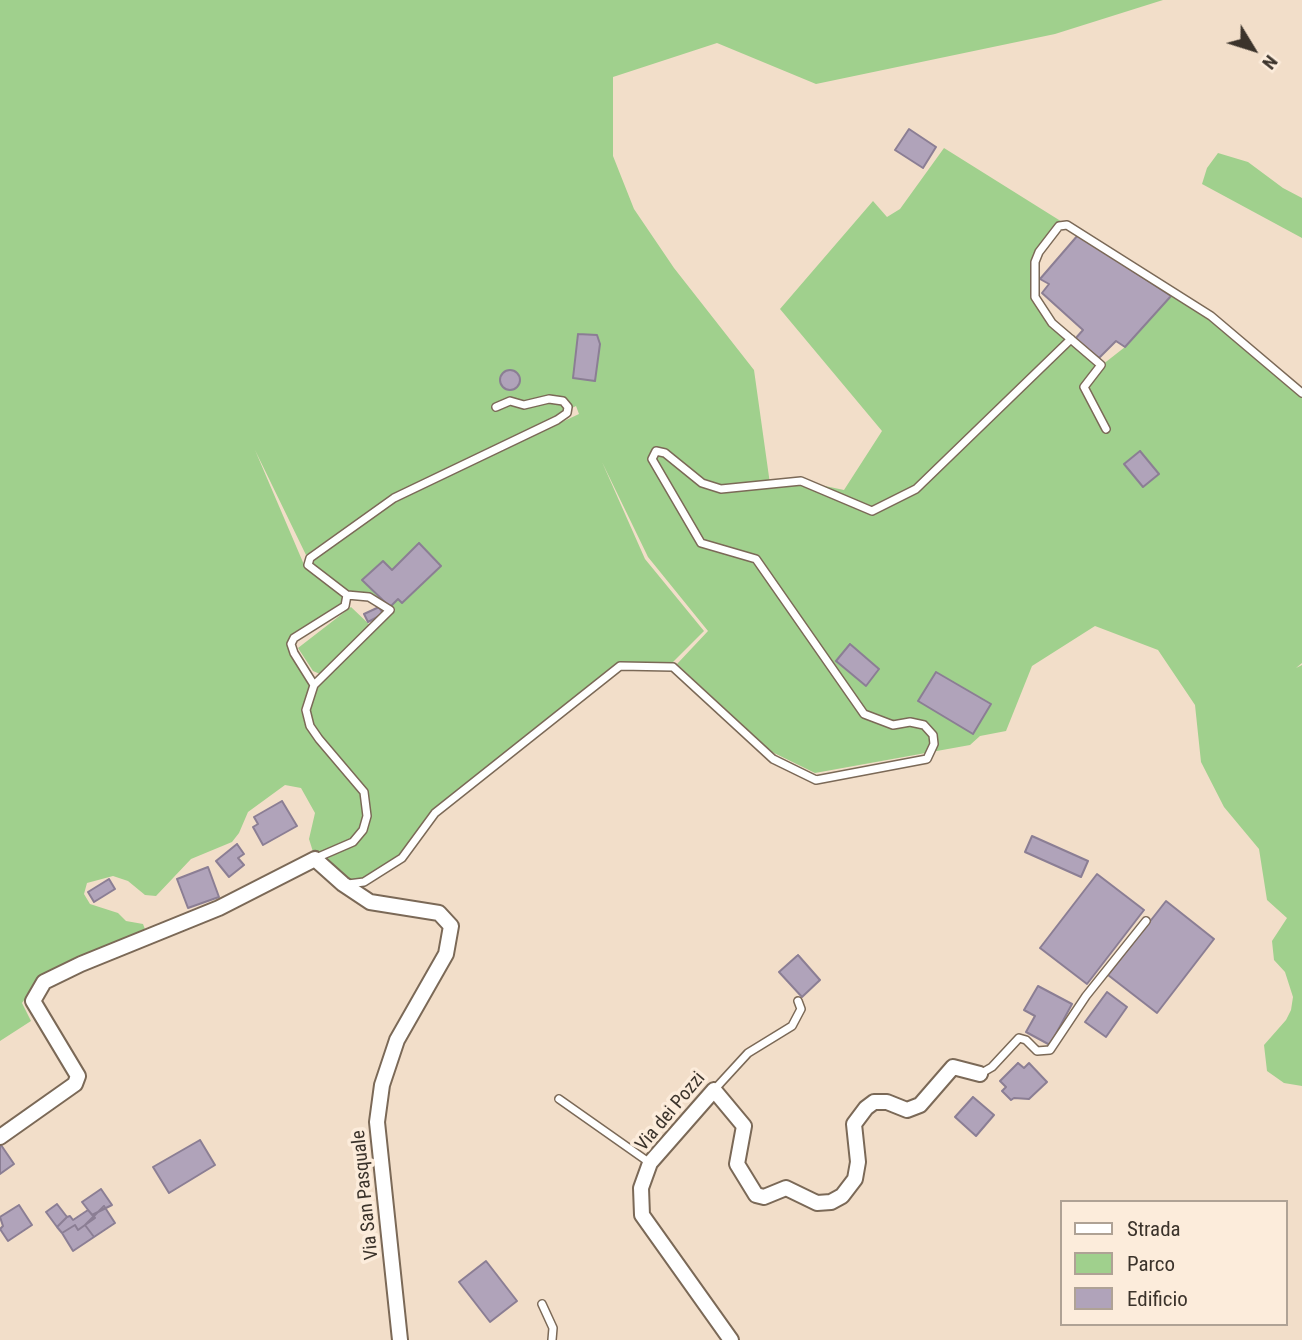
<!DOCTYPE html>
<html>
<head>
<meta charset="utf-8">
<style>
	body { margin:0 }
	#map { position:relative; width:1302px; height:1340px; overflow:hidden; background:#f2dec9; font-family:"Roboto Condensed",sans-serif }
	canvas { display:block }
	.legend { position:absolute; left:1060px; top:1200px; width:228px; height:126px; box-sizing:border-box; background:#fcecdb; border:2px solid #afa295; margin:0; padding:9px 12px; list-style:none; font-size:21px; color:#3b332b }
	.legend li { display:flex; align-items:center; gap:14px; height:35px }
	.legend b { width:35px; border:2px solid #afa295 }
	.north { position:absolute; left:1218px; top:14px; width:70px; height:70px; -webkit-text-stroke:5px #fcecdb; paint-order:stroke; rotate:128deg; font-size:19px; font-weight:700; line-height:28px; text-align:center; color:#3b332b }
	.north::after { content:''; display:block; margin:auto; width:24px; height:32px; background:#3b332b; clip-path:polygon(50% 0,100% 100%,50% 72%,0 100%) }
</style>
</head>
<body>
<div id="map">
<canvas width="1302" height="1340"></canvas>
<ul class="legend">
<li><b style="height:9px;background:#fff"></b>Strada</li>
<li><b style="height:19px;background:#a0d08d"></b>Parco</li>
<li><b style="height:19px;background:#b0a3ba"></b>Edificio</li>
</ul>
<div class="north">N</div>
</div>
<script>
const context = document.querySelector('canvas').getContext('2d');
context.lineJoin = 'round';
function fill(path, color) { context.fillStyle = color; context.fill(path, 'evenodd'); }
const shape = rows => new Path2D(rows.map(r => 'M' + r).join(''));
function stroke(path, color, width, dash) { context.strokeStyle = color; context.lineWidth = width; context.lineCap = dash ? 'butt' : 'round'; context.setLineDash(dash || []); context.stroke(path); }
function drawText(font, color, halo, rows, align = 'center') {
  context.font = font + ' "Roboto Condensed",sans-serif'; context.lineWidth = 7; context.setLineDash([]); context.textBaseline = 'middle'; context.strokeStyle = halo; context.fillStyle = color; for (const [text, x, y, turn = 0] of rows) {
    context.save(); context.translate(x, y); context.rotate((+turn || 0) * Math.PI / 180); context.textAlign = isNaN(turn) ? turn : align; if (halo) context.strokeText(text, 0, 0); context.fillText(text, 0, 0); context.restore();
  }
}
const green = shape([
	[0,0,1163,0,1055,34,816,84,717,43,613,77,613,156,634,209,674,268,754,370,770,484,801,481,844,490,882,431,780,309,873,201,887,217,900,209,944,148,1067,225,1059,227,1039,252,1035,297,1041,310,1102,365,1125,347,1171,296,1218,322,1302,393,1302,663,1296,668,1302,665,1302,1086,1284,1083,1267,1071,1264,1045,1286,1020,1291,1010,1293,997,1285,972,1274,960,1272,941,1287,918,1267,900,1259,849,1224,807,1201,762,1195,705,1158,650,1095,626,1032,666,1006,731,980,736,970,745,815,773,772,752,677,664,708,631,648,557,602,462,645,559,704,631,672,663,619,663,433,811,400,856,363,879,344,881,321,860,355,844,366,831,370,816,367,791,321,737,313,725,309,710,317,687,395,609,370,594,347,592,312,564,313,559,396,500,579,414,576,406,393,494,306,555,255,450,305,567,342,597,342,604,291,635,287,644,310,685,301,710,306,728,361,794,363,816,360,828,351,838,314,855,309,839,315,813,301,788,285,785,248,812,239,833,232,842,191,859,156,896,145,895,128,881,113,876,87,883,84,894,90,904,118,913,126,921,143,924,146,932,74,958,40,977,22,1003,31,1021,0,1041],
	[1218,153,1248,162,1283,188,1302,198,1302,238,1202,184,1207,168],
	[351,607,371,626,320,674,313,671,298,648]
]);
const building = shape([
	[909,129,936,147,923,168,895,150,909,129],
	[1078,235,1171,296,1125,347,1116,341,1099,358,1075,339,1083,330,1042,293,1049,284,1040,279,1078,235],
	[578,334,597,335,600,344,595,381,573,378,578,334],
	'500 380a10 10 0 1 1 20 0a10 10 0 1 1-20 0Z',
	[1140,451,1159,474,1143,487,1124,464,1140,451],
	[419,543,441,566,402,603,398,599,390,607,362,580,383,561,392,570,419,543],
	[379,607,383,614,368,622,364,614,379,607],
	[850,644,879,669,866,686,836,661,850,644],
	[936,672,991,704,973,734,918,701,936,672],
	[282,801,297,826,263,845,253,827,258,824,254,817,282,801],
	[1032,836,1088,861,1081,877,1025,852,1032,836],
	[237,844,244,854,238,858,244,865,229,877,216,861,237,844],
	[208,867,219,897,188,908,177,879,208,867],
	[1097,874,1144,910,1087,984,1040,948,1097,874],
	[109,879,115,889,94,902,88,892,109,879],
	[1166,901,1214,939,1157,1013,1108,975,1166,901],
	[798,955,820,980,802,997,779,972,798,955],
	[1038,986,1072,1004,1050,1045,1026,1032,1035,1016,1024,1010,1038,986],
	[1107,992,1127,1007,1106,1037,1085,1022,1107,992],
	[1018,1063,1024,1068,1029,1063,1047,1082,1029,1099,1014,1098,1011,1100,1002,1091,1006,1087,1000,1081,1018,1063],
	[973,1097,994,1115,976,1136,955,1117,973,1097],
	[200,1140,215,1165,169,1193,153,1167,200,1140],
	[1,1145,14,1164,0,1174,0,1146,1,1145],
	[101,1189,112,1205,92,1215,82,1202,101,1189],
	[57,1204,67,1217,57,1227,46,1212,57,1204],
	[19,1205,32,1225,8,1241,0,1229,3,1226,0,1217,19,1205],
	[104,1206,115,1223,94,1237,85,1225,104,1206],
	[88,1210,95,1218,78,1230,75,1225,62,1233,57,1227,67,1217,70,1216,73,1220,88,1210],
	[75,1225,78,1230,85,1225,94,1237,73,1251,62,1233,75,1225],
	[486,1261,517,1301,490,1322,459,1282,486,1261]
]);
const lane = shape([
	[1106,429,1084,387,1101,365,1052,323,1035,297,1035,262,1039,252,1059,226,1067,225,1211,316,1302,393],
	[347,595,308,565,310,558,394,498,557,420,567,413,568,407,563,401,549,399,524,405,510,401,496,407],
	[314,685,294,653,291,644,294,638,345,606,347,595,369,597,390,610,314,685,306,710,310,726,319,739,364,792,367,816,363,830,353,842,316,858],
	[348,884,364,882,402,858,435,813,620,666,673,667,773,759,816,780,927,759,934,744,933,735,924,725,910,722,893,725,864,714,756,559,701,543,652,459,656,451,665,453,702,483,721,489,801,481,872,511,916,489,1071,339],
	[980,1074,992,1067,1019,1038,1026,1040,1037,1051,1050,1050,1086,996,1146,921],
	[714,1090,748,1053,792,1026,801,1009,798,1001],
	[559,1099,650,1163],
	[542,1304,553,1328,552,1340]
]);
const street = shape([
	[0,1137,75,1084,78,1076,33,1001,44,982,81,964,219,908,315,859,343,884,370,902,439,913,451,926,446,954,397,1040,382,1085,377,1122,400,1340],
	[731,1340,642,1215,641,1188,650,1163,714,1090,744,1126,737,1164,756,1195,764,1197,786,1188,817,1203,831,1202,842,1196,855,1179,858,1162,854,1124,866,1108,874,1102,887,1102,907,1110,920,1105,953,1067,980,1074]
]);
const streetNames = [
	["Via dei Pozzi",671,1112,-50],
	["Via San Pasquale",366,1195,-96]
];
fill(green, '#a0d08d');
fill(building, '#b0a3ba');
stroke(building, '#8b7e94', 2);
stroke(lane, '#7b6957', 10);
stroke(street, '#7b6957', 18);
stroke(lane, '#fff', 7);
stroke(street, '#fff', 14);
drawText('19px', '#3b332b', '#fcecdb', streetNames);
</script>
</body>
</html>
